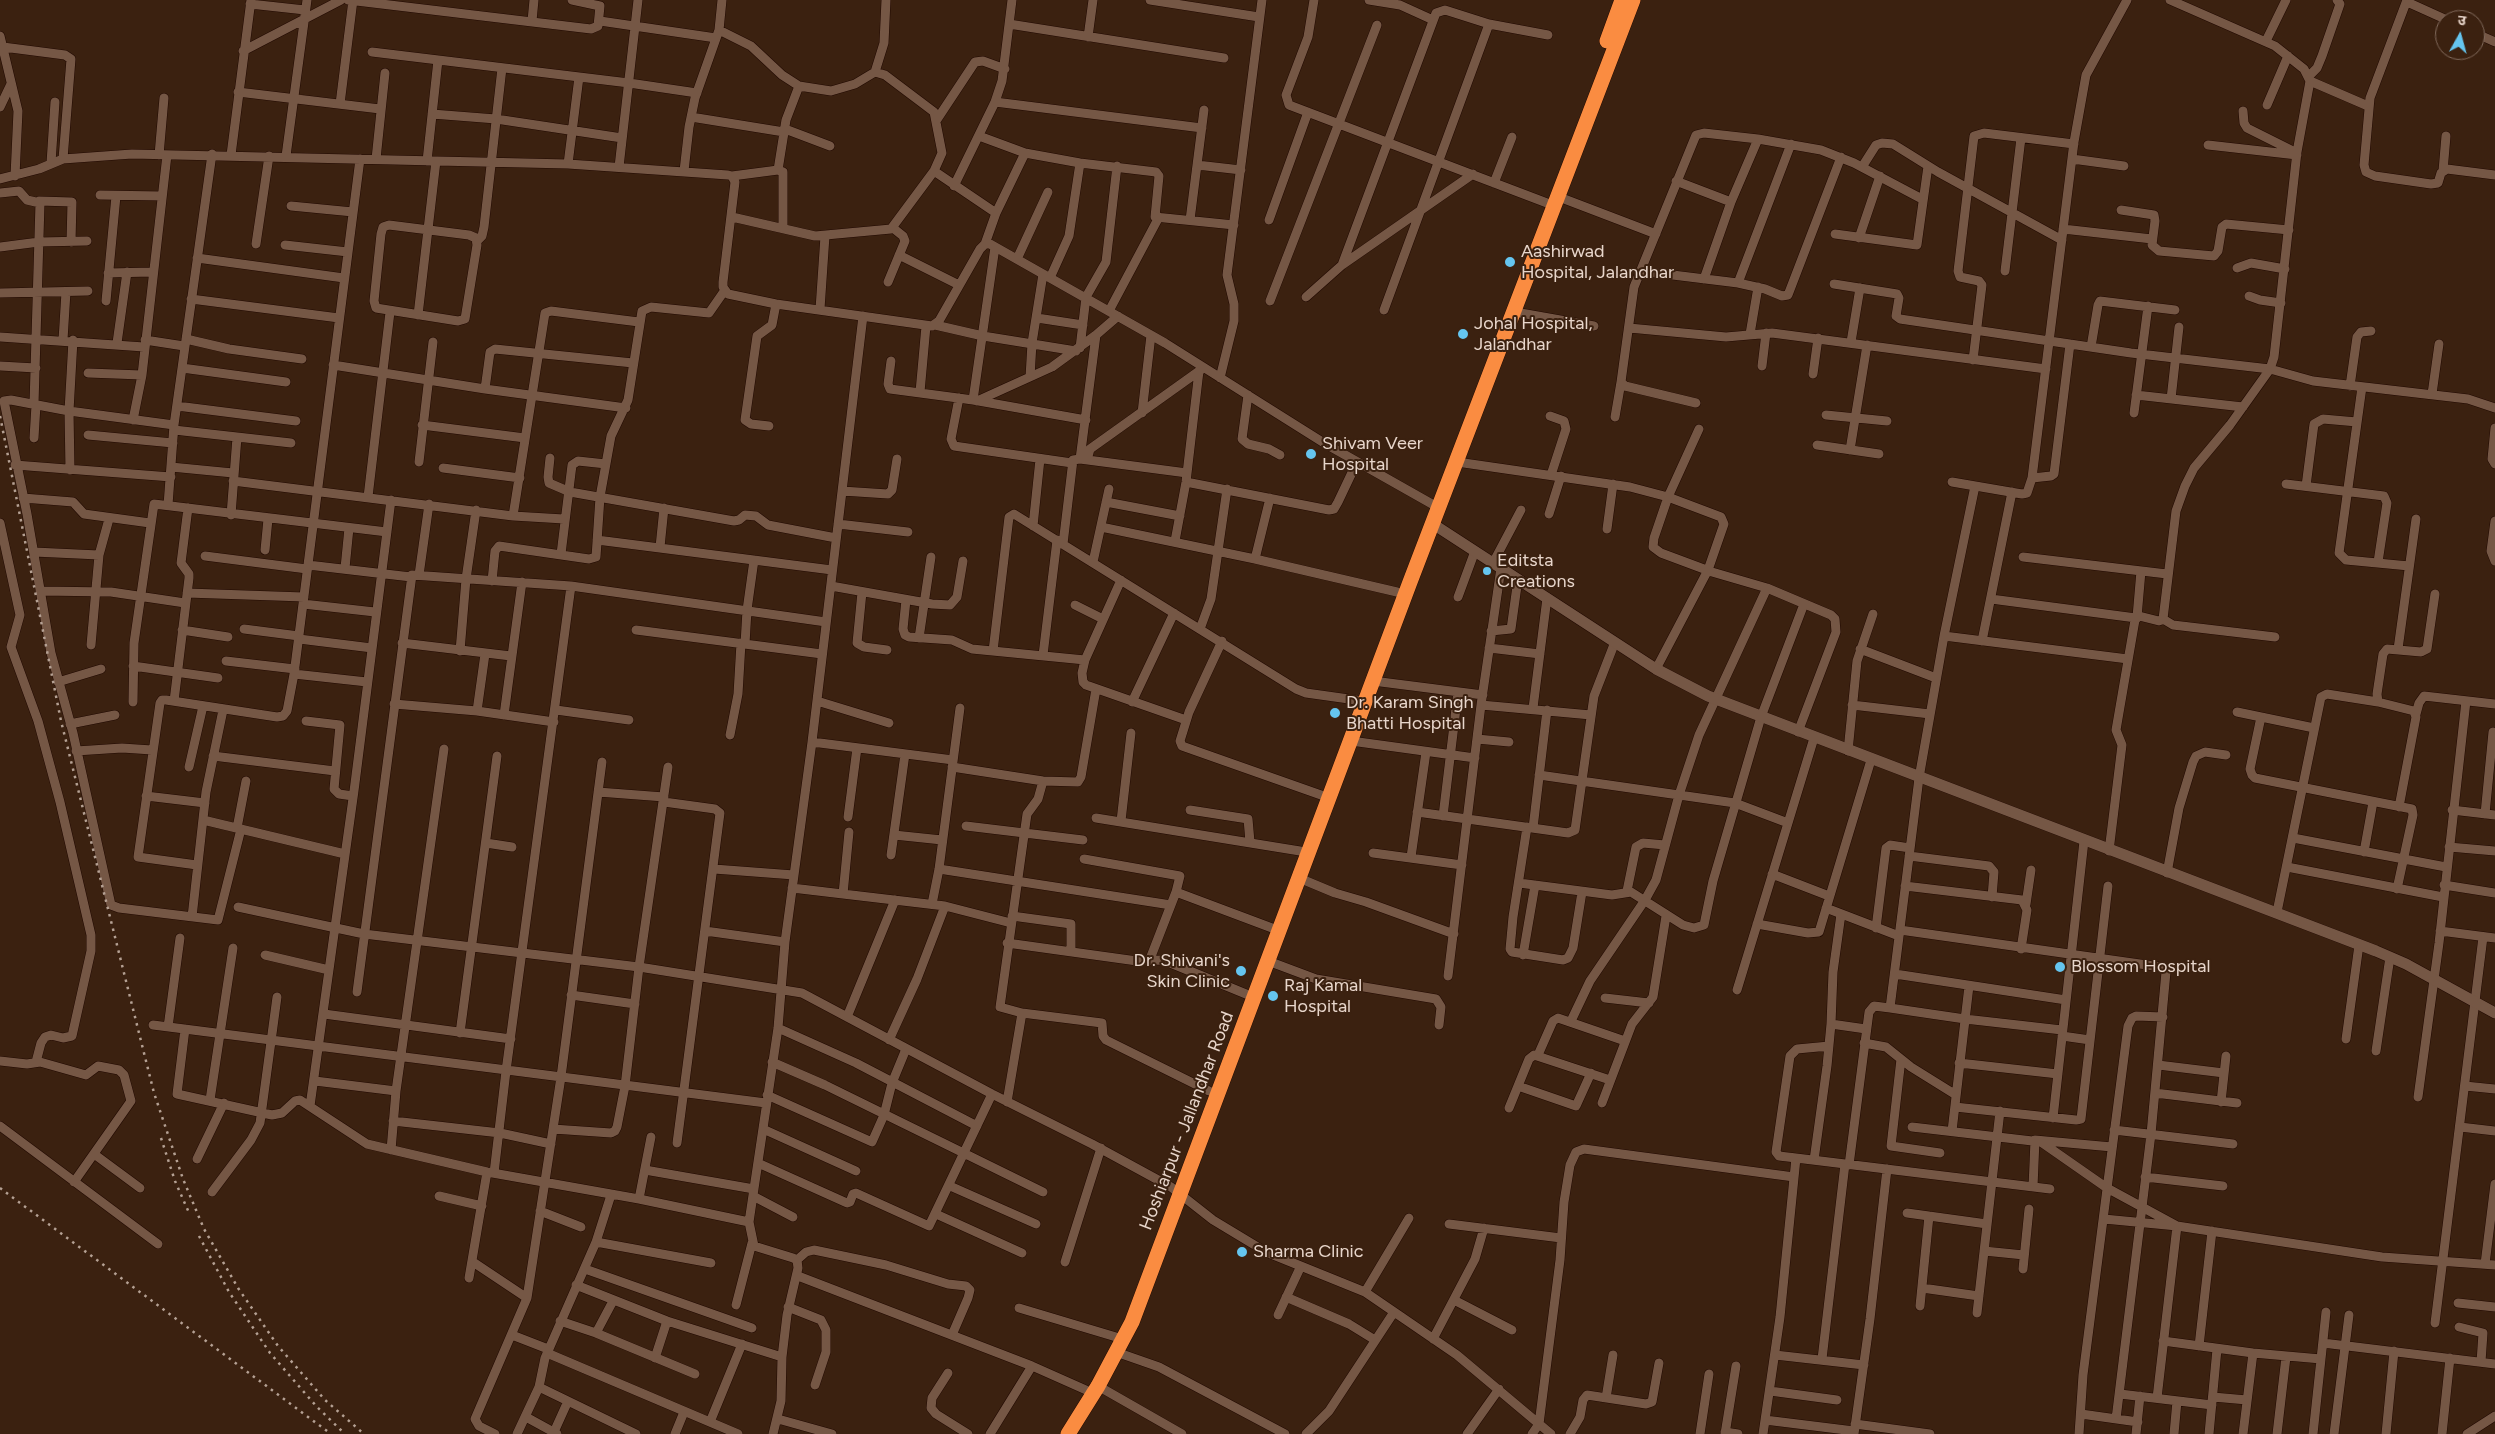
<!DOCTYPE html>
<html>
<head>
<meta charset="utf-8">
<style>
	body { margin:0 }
	#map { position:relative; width:2495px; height:1434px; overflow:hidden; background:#3b2110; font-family:Figtree,"Noto Sans Devanagari",sans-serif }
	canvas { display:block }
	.north { position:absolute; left:2435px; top:10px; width:50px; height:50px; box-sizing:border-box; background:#3b2110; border:1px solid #80695b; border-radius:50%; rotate:7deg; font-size:14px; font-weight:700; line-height:20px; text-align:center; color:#e8d6cb }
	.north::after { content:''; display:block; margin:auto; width:18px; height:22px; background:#65c5ef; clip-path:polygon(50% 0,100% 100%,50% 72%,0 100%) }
</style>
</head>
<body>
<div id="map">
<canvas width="2495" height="1434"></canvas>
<div class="north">उ</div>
</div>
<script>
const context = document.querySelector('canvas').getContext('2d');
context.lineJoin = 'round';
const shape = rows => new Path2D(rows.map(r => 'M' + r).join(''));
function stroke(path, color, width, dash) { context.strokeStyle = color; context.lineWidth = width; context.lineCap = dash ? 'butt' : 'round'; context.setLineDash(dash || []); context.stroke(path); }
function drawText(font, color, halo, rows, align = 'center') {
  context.font = font + ' Figtree,sans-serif'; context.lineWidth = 4; context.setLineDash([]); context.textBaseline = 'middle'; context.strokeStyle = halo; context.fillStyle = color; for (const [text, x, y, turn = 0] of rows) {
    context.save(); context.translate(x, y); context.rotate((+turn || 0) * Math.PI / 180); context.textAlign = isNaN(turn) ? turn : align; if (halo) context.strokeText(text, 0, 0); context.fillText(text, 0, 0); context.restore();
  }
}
const street = shape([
	[348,0,591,29,598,26,600,6,572,0],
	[1150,0,1259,17],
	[1314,0,1308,37,1286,95,1289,105,1547,203],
	[1369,0,1400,5,1433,20],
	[2407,0,2370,98,2364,165,2366,172,2375,176,2431,184,2438,183,2441,173,2447,169,2495,175],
	[2407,2,2447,20],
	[250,4,305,10],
	[532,21,534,0],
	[600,21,716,38],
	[1009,24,1224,58],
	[719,30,751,46,782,75,799,86,831,91,855,84,875,72,885,75,934,112,942,153,934,171,996,213],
	[2475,33,2495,42],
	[0,36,18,111,15,176],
	[1088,37,1093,0],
	[2266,41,2286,0],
	[3,47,65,55,71,59,63,159],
	[243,51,341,0],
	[372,52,629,83,697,93],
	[875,72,884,43,886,0],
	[2309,76,2317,68,2322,56,2340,4,2337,0],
	[2310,81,2368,106],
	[238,92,380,109],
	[995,102,1202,128],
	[340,104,353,0],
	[2267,105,2288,56],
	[0,107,11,84],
	[2243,111,2244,123,2247,128,2295,152],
	[432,114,496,119,622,138],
	[691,117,784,132],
	[936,121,975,62,983,61,1005,69],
	[785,129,830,146],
	[979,136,1025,153,1080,163,1156,172,1159,176,1155,217,1234,225],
	[2208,145,2297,155],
	[159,155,164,98],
	[231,155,251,0],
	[286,156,307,0],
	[376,159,385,73],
	[2072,159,2124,166],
	[427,161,438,60],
	[51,163,55,102],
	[568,164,579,77],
	[1197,165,1241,170],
	[619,167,638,0],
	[1862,167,1876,145,1882,143,1893,144,1938,172,2062,240],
	[778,170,786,120,799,86],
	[684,171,689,127,695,98,719,30,722,0],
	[2443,171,2446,136],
	[732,176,778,170,783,172,783,227],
	[0,179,39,169,63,159,132,154,568,164,728,175,732,176,735,182,723,282,723,287,728,294,776,304,932,326,939,321,980,249,985,244,990,244,1165,343,1324,443,1439,508],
	[1676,181,1731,202],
	[1494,183,1512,137],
	[954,186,995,102,1002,81,1012,0],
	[0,193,19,191,27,200,40,203,34,404],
	[100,195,162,196],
	[1559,197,1656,234],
	[39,201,72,202,71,242],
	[291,206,353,212],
	[2121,210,2154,215,2155,221,2152,245,2159,251,2214,256,2218,251,2222,227,2226,224,2289,230],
	[732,217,815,236,891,229,934,171],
	[1190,220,1204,110],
	[1269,220,1308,112],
	[389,225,469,235,476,238,477,245,465,319,458,321,376,308,374,301,381,234,383,227,389,225],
	[2063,229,2152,239],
	[1835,234,1917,245,1928,166],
	[1859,238,1880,176],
	[477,241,482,236,484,227,502,68],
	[256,244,269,156],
	[985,244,996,213,1025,153],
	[285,245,348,252],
	[0,247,39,242,87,241],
	[899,255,959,285],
	[197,258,344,278],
	[1017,259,1048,192],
	[1342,265,1436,13,1445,10,1489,24,1548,35],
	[2237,268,2251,263,2285,269],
	[1640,271,1738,283,1765,289,1782,296,1788,295,1841,157],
	[2005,271,2021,138],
	[108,273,152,272],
	[1050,278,1069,236,1080,163],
	[1704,279,1731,202,1758,139],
	[888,282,905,241,903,236,893,228],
	[1738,283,1791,144],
	[1834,284,1897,294,1899,298,1896,316,1900,319,2131,353,2270,369,2313,381,2468,399,2495,408],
	[0,293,88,291],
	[2249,296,2260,300,2281,303],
	[1306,297,1342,265,1473,174],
	[191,299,339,318],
	[106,301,116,196],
	[1270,301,1377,25],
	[820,309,825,236],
	[1384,310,1489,24],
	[1109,311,1159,217],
	[1515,312,1594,326],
	[418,315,436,161],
	[1037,318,1083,325],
	[935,325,983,336,1076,351],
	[1629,328,1726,337,1772,333,2046,369],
	[1750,334,1758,287],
	[0,337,144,347],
	[186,339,229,349,302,359],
	[63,340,66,292],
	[145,340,184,346],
	[1851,342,1860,288],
	[117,343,127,272],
	[2091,347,2098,305,2100,301,2175,310],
	[1080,348,1086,297,1106,262,1117,166],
	[1973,360,1982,285,1979,281,1960,277,1958,271,1974,136,1984,133,2074,144],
	[891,361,888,384,890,389,973,400,1086,420],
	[333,365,485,389,626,408],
	[0,366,36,368],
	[1762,366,1766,333],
	[182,368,286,382],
	[88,373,142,375],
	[1813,374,1818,338],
	[1030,377,1032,343,1043,274],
	[1220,378,1234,321,1234,304,1227,275,1262,0],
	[2350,386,2357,337,2361,332,2371,331],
	[2362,387,2339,553,2346,560,2409,566],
	[485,389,490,352,495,349,633,363],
	[920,392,926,326],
	[2432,394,2439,344],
	[1248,395,1242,439,1248,444,1269,449,1280,455],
	[2136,395,2243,407],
	[959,398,951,439,954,446,1072,463],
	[2171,399,2179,327],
	[973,400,995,247],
	[977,401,1052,367,1096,335],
	[1696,403,1625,386,1621,382,1634,287,1696,135,1704,133,1758,139,1821,150,1854,163,1922,199],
	[177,406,296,421],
	[1142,413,1151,335],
	[2134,413,2148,306],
	[1826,415,1887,421],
	[1550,416,1564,421,1566,429,1551,475],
	[1615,417,1621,382],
	[133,420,142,375,167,155],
	[174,425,69,411,11,400,4,401,27,514,51,653,73,733,111,905,119,908,218,920,241,829],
	[422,425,525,438],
	[769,426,751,424,745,420,757,336,772,325,776,304],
	[2495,428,2492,459,2495,464],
	[1699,429,1668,497,1654,538,1653,547,1661,553,1712,572,1767,588,1831,615,1835,619,1836,632,1798,732],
	[174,430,291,443],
	[88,435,173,443],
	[34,438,36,405],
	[1817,445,1879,454],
	[1850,450,1867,345],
	[550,458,548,477,549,483,570,492,734,521,739,520,745,515,756,516,768,525,836,538],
	[1080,459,1096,335,1118,316],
	[1087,460,1090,449,1202,369],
	[419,462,433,342],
	[1457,462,1630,487,1668,497,1721,517,1724,524,1708,570,1656,669],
	[15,465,171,477],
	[171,467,233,473],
	[443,468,520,478],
	[70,470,69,411,73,340],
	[2032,478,2074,142,2086,75,2127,0],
	[233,481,513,516,564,519],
	[1186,482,1329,510,1334,509,1338,502,1357,462],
	[1952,482,2022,494,2027,493,2032,478,2051,476,2054,474,2070,344],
	[2286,484,2384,496,2387,503,2378,562],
	[1975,486,1944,636,2128,659],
	[2306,486,2314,424,2323,419,2357,422],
	[842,491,888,494,892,490,897,459],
	[368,497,390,312],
	[23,498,73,502,84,514,150,523],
	[1106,502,1180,516],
	[168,505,174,425,212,154],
	[1549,514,1561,476],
	[231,515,237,437],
	[513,516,545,313,551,311,639,322],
	[2495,521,2491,551,2495,561],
	[0,523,20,615,11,647,38,721,60,802,91,935,91,951,72,1036,63,1038,51,1035,45,1037,41,1043,36,1062],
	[838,524,908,532],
	[1033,526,1040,459],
	[1101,527,1255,559,1397,592],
	[1607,529,1613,484],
	[597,540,832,570],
	[1175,541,1186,482,1199,371],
	[1063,544,1073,460,1080,459,1187,473],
	[660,547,664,508],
	[265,550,268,519],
	[34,552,99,555],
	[561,554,572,465,578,461,606,464],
	[205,556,307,569],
	[2023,557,2167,574],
	[1255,559,1270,498],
	[1093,562,1109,489],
	[1493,563,1521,510],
	[308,565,411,577],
	[345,568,349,528],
	[419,575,429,504],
	[1121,580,1085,660,1082,673,1083,682,1086,685,1186,720],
	[492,581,495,551,499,546,589,559,596,557,600,497,611,436,628,400,642,311,651,307,709,313,725,290],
	[831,586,932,604,950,605,957,597,963,561],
	[40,591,111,592,185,603],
	[862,592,857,643,864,647,887,650],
	[187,593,304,597],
	[1458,597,1475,551],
	[1991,599,2136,618],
	[906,600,903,629,905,635,909,637,952,640,972,649,1085,660],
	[303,604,375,612],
	[1075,605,1103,619],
	[2137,617,2141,571],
	[2163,619,2173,625,2275,637],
	[244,629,299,636],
	[1200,629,1211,599,1227,489],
	[182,630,228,637],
	[636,630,822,654],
	[1491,631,1511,629,1518,579],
	[1944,636,1919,778,1890,1008,1965,1019,2062,1030],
	[919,638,931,557],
	[299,639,372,648],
	[1222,641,1189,712,1180,741,1182,746,1321,795],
	[1982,641,2012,492],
	[402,643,511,656],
	[745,644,747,610,754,560],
	[91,645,99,555,109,519],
	[1489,648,1540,654],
	[1860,649,1936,678],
	[2398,649,2416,519],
	[460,651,466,579,476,510],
	[993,651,1009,517,1014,514,1296,689,1306,693,1356,700],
	[1043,655,1057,540],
	[226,661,295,669],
	[133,666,218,678],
	[294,674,367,682],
	[1373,681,1483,695],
	[58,682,101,669],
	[174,701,189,578,189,574,181,563,188,508],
	[817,701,889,723],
	[133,702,134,643,154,504,387,532],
	[1132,702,1174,613],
	[394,704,477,711,554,722],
	[1481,705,1591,715],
	[1852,705,1930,714],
	[1533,708,1547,598],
	[556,710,629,720],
	[477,711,485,654],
	[2237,712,2314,728],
	[2416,714,2419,703,2424,696,2495,704],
	[504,715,522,582],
	[2261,717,2250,769,2252,775,2255,778,2412,809,2413,815,2397,889],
	[306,721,340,725,334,789,339,794,353,796],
	[70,724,115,715],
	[730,735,738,694,741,643],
	[1477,739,1509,742],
	[1351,741,1475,758],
	[812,742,953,760],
	[76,751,122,748,152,750],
	[1848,751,1857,661,1873,614],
	[213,756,335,771],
	[189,767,203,706],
	[952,767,1043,781,1078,782,1081,777,1096,689],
	[1539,775,1735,803,1788,823],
	[1043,781,1038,799,1027,814,1000,1007,1022,1013,1102,1023,1103,1036,1106,1040,1209,1091],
	[598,792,664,797],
	[146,796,205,803],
	[664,802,715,809,720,813,677,1143],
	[2399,807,2416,717,2414,711,2378,702,2377,694,2383,654,2387,649,2421,652,2427,649,2435,594],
	[1190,810,1248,819,1250,842],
	[2452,810,2495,815],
	[1417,812,1568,833,1575,830,1594,696,1615,642],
	[2485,814,2493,732],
	[1443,816,1458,692],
	[848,817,857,748],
	[1096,818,1300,851],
	[203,820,345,854],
	[1121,821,1131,733],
	[966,826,1083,840],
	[1527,827,1513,917,1510,949,1512,952,1563,960,1568,958,1573,948,1582,892],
	[237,828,246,781],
	[1533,828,1547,710],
	[894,835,942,840],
	[2293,838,2446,867],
	[486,843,512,847],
	[2449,847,2495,851],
	[2109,851,2122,745,2116,730,2135,620,2139,616,2159,621,2163,619,2176,511,2185,486,2194,468,2230,425,2270,369,2274,357,2297,152,2310,81,2304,69,2275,46,2170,0],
	[2364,852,2373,802],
	[1373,853,1462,865],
	[891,855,905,754],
	[1909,856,1989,866,1994,872,1992,897],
	[1411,857,1426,752],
	[1084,859,1180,876,1176,892],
	[197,865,138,857,160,703,162,700,166,700,277,717,283,716,287,711,294,674,360,159],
	[2287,867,2443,897],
	[714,869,794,875],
	[939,869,1171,905],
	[2167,873,2179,808,2193,762,2196,756,2205,752,2226,755],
	[1772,874,1829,896],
	[1299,878,1335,893,1366,902,1454,934],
	[1519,883,1612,895,1631,892,1683,925,1694,928,1704,925,1713,881,1761,717,1804,604],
	[2444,885,2495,893],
	[1905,886,2022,900,2027,910,2021,949],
	[792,888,945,906,1011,923],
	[1627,891,1636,847,1643,843,1665,845],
	[843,894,849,832],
	[932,904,939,869,960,708],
	[2026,904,2031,870],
	[238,907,364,934,639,967,802,993,992,1094,1092,1144,1171,1187,1213,1220,1266,1252,1365,1292,1457,1355,1551,1434],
	[1826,908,1899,936],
	[2277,912,2321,697,2327,694,2378,702],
	[1012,916,1071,924,1071,951],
	[192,917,206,792,223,710],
	[1757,924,1808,933,1819,932,1871,760],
	[1876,928,1886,848,1890,845,1910,848],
	[1900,930,2161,967,2166,972,2151,1134,2116,1419],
	[705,931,785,942],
	[2440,931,2495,938],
	[1007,943,1137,961,1163,960,1246,994],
	[265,955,329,970],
	[1523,955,1535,885],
	[1150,959,1176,892,1272,928],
	[1268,961,1316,979,1436,999,1441,1007,1439,1025],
	[1895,974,2066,1000],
	[1448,976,1481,705,1501,568],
	[1737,990,1814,738],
	[357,992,412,575,571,586,826,622],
	[571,995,635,1004],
	[1605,998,1649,1003],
	[324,1014,511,1039],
	[847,1017,895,900],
	[1571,1021,1590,981,1645,900,1656,880,1679,795,1699,735,1767,588],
	[1831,1024,1866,1029],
	[153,1025,766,1103],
	[168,1027,180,938],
	[778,1028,856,1063,977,1126],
	[185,1029,177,1094,272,1115,282,1113,295,1101,300,1100,367,1144,487,1172,639,1199,749,1222],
	[460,1033,497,756],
	[2062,1036,2090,1040],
	[2346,1039,2359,945],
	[889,1040,917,979,945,906],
	[1864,1043,1886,1047,1911,1067,1956,1095],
	[2376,1051,2390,957],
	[1538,1055,1553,1021,1558,1018,1625,1041],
	[1901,1059,1891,1146,1940,1153],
	[0,1061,27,1064,40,1062,86,1075,98,1066,119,1070,124,1075,131,1101,74,1182],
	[772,1062,825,1085,1043,1192],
	[1959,1063,2058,1074],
	[2158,1065,2224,1073],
	[315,1081,396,1091],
	[1518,1086,1576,1106,1591,1073],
	[2465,1086,2495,1089],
	[2155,1093,2237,1103],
	[767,1095,872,1142,884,1115,892,1083,906,1049],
	[2418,1097,2439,943,2466,701],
	[210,1100,233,948],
	[1007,1102,1022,1013],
	[2221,1102,2226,1056],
	[1602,1103,1632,1024,1653,997,1666,916],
	[310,1106,354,791,391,500],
	[1955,1107,2076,1120,2081,1119,2108,886],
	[1509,1108,1529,1059,1534,1055,1610,1080],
	[2053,1118,2084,841],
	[393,1121,500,1133,551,1144],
	[0,1126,158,1244],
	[1912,1127,2041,1142,2107,1188,2177,1226,2157,1398],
	[2460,1127,2495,1131],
	[553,1129,611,1133,615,1131,617,1127,625,1086,639,967,668,767],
	[763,1129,856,1171],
	[2114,1130,2233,1144],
	[1952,1131,1969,986],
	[391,1150,396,1091,444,749],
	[94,1154,140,1188],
	[1796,1158,1779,1156,1776,1152,1790,1056,1797,1049,1829,1046],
	[197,1159,224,1103],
	[1814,1160,1827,1066,1831,1024,1833,972,1841,914],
	[758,1163,847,1203,850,1202,853,1194,856,1193,929,1226,992,1094],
	[1849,1165,1869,1012,1874,1006,1890,1008],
	[645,1170,754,1189],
	[494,1173,506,1071,571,586],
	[2145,1177,2223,1186],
	[950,1186,1036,1224],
	[2033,1187,2035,1140,2112,1147],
	[212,1192,251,1140,260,1123,277,997],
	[439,1196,482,1206],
	[753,1196,793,1217],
	[639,1199,651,1137],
	[540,1211,581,1227],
	[1907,1213,1987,1224],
	[936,1214,1022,1253],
	[2104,1219,2177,1226,2382,1257,2495,1265],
	[1449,1224,1561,1238],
	[596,1242,711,1263],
	[1984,1251,2024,1255],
	[797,1260,806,1252,814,1250,886,1265,948,1284,966,1286,970,1290,968,1298,952,1335],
	[473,1262,527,1298],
	[1065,1262,1101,1148],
	[2485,1264,2495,1184],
	[585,1269,752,1328],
	[2023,1269,2029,1209],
	[798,1276,1032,1366,1086,1390],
	[469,1278,487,1172],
	[576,1285,667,1321,782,1357],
	[1922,1288,1979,1296],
	[1365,1292,1409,1218],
	[1286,1297,1349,1324,1375,1340],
	[1454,1300,1512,1330],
	[2458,1303,2495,1307],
	[736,1305,752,1243],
	[1920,1306,1929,1216],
	[788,1307,821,1320,826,1330,826,1352,815,1385],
	[1019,1308,1116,1337],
	[1977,1313,2000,1111],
	[1278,1315,1300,1268],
	[560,1321,596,1333,613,1301],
	[2435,1323,2483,937],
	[2459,1327,2483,1333,2481,1362],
	[596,1333,695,1374],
	[512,1335,548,1349],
	[1433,1339,1475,1259,1484,1228],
	[2163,1341,2253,1353,2321,1359],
	[2323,1343,2495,1364],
	[2199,1346,2212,1231],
	[1116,1352,1159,1367,1285,1434],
	[547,1353,738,1434],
	[1775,1355,1864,1365],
	[655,1358,667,1321],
	[1822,1359,1845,1164],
	[948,1373,932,1398,931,1408,936,1414,968,1434],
	[1098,1386,1182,1434],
	[539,1387,636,1434],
	[1770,1391,1837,1400],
	[2120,1394,2212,1405],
	[2213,1397,2247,1400],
	[1606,1398,1613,1355],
	[2081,1414,2138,1422],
	[526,1417,557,1434],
	[778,1419,832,1434],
	[1765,1420,1854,1431],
	[710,1422,742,1344],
	[1855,1424,1930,1434],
	[554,1432,568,1401],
	[1725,1432,1738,1434],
	[495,1434,479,1426,475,1419,527,1298,561,1077,602,762],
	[517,1434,539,1387,545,1358,596,1242,611,1195],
	[675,1434,684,1412],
	[773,1434,781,1401,782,1357,787,1315,798,1268,797,1260,793,1258,754,1246,749,1222,778,1028,785,942,812,742,863,316],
	[990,1434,1032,1366],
	[1306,1434,1329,1411,1394,1312],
	[1467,1434,1499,1389],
	[1532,1434,1539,1424,1560,1260,1564,1202,1570,1165,1576,1152,1584,1149,1794,1177],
	[1570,1434,1580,1417,1583,1400,1587,1395,1646,1404,1652,1402,1659,1363],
	[1700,1434,1709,1374],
	[1725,1434,1736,1366],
	[1763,1434,1780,1317,1796,1158,2050,1189],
	[1854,1434,1870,1319,1887,1169],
	[2079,1434,2083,1375,2128,1026,2132,1018,2136,1016,2163,1017],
	[2136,1434,2140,1396],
	[2174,1434,2177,1401],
	[2209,1434,2217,1349],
	[2243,1434,2253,1353],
	[2277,1434,2286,1357],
	[2313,1434,2326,1312],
	[2334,1434,2349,1315],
	[2386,1434,2394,1351],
	[2442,1434,2450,1358],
	[2467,1434,2495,1416]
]);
const secondary = shape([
	[1433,524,1656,669,1708,696,2376,951,2406,964,2495,1013]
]);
const highway = shape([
	[1607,41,1622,0],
	[1068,1434,1098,1386,1132,1322,1410,582,1633,0]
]);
const rail = shape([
	[0,416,61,721,154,1093,183,1179,204,1229,238,1288,278,1346,325,1400,364,1434],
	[161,1138,175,1181,190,1215],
	[0,1188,331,1434],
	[199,1236,229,1292,270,1353,317,1407,345,1434]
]);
const markers = [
	[1510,262,6,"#65c5ef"],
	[1463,334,6,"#65c5ef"],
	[1311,454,6,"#65c5ef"],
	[1487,571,5,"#65c5ef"],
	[1335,713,6,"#65c5ef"],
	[2060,967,6,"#65c5ef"],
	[1241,971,6,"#65c5ef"],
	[1273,996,6,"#65c5ef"],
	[1242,1252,6,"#65c5ef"]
];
const poiNames = [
	["Aashirwad",1521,252],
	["Hospital, Jalandhar",1521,273],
	["Johal Hospital,",1474,324],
	["Jalandhar",1474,345],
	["Shivam Veer",1322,444],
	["Hospital",1322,465],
	["Editsta",1497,561],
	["Creations",1497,582],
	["Dr. Karam Singh",1346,703],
	["Bhatti Hospital",1346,724],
	["Dr. Shivani's",1230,961,"right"],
	["Skin Clinic",1230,982,"right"],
	["Blossom Hospital",2071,967],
	["Raj Kamal",1284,986],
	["Hospital",1284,1007],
	["Sharma Clinic",1253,1252]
];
const streetNames = [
	["Hoshiarpur - Jallandhar Road",1187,1121,-69]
];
stroke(street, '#210900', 10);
stroke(secondary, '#210900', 12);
stroke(highway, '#210900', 16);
stroke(street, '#755745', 9);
stroke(secondary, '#755745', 11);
stroke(highway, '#fa8c41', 15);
stroke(rail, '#b5a194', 2.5, [2.5, 5]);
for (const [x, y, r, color] of markers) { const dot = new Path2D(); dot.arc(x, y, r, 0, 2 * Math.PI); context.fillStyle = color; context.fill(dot); stroke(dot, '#3b2110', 2); }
drawText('18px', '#e8d6cb', '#3b2110', poiNames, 'left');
drawText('18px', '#e8d6cb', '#3b2110', streetNames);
</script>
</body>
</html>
